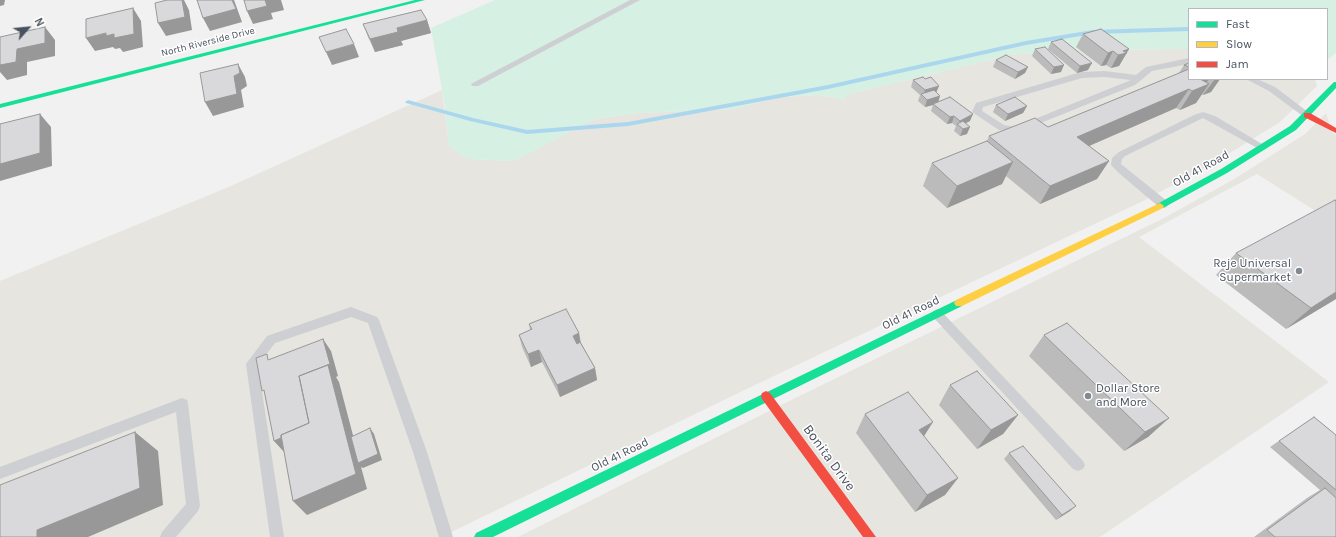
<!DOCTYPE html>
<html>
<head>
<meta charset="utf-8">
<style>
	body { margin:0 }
	#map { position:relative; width:1336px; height:537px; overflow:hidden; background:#f1f1f1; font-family:Karla,sans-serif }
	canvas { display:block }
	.legend { position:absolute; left:1188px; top:8px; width:140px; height:72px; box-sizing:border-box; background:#fff; border:1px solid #b6b9bf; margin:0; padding:5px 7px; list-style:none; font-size:12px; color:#48515e }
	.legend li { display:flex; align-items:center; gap:8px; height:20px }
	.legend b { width:20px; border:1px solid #b6b9bf }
	.north { position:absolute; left:8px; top:8px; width:40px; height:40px; -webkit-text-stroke:3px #fff; paint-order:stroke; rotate:63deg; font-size:11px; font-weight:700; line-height:16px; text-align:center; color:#48515e }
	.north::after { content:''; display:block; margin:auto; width:14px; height:18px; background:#48515e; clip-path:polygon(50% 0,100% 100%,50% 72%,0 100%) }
</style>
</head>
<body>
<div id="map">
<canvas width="1336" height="537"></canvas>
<ul class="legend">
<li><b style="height:5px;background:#16e098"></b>Fast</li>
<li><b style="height:5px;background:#ffcf43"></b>Slow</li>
<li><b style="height:5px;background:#f24e42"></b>Jam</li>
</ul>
<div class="north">N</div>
</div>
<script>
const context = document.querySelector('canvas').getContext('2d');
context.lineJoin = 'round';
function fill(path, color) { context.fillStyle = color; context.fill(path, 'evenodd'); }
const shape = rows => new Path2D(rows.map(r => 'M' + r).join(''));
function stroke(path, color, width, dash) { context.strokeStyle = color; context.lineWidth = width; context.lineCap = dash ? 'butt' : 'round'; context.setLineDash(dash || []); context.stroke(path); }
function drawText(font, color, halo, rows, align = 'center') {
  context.font = font + ' Karla,sans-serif'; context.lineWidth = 3; context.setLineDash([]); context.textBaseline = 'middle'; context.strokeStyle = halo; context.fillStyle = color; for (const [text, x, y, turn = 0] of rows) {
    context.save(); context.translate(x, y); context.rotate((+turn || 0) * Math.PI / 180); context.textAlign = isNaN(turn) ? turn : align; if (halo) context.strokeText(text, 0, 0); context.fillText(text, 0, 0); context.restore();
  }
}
const commercial = shape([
	[1189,49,1189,79,1315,79,1317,86,1280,122,1212,164,1143,201,757,384,441,537,0,537,0,281,231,186,442,90,449,146,468,159,513,161,594,119,638,113,732,109,780,97,820,95,845,100,845,95,1011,55,1065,50],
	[1326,113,1332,132,1336,135,1336,224,1257,174,1139,237,1329,382,1100,537,518,537,775,408,1166,217,1236,178,1305,134]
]);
const green = shape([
	[495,0,1336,0,1336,53,1327,60,1327,9,1189,9,1189,49,1065,50,1011,55,845,95,845,100,820,95,780,97,732,109,638,113,594,119,514,161,468,159,449,146,444,101,431,28]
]);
const stream = shape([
	[1189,27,1189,31,1093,34,1026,45,828,89,628,126,527,134,470,121,406,103,405,102,408,100,473,118,527,130,628,122,828,85,1026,41,1093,30,1189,27]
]);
const lane = shape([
	[630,0,640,0,478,86,472,86,471,84,630,0],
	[1189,58,1189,64,1152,71,1135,85,1016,133,999,130,972,112,976,103,1081,72,1105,71,1136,75,1146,67,1189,58],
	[1105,77,1131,80,1015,127,1004,125,982,111,983,107,1082,78,1105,77],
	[1246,79,1257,79,1275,87,1312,115,1307,118,1304,117,1269,91,1246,79],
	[1203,112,1215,116,1267,147,1265,149,1259,149,1203,118,1125,156,1122,159,1121,164,1167,201,1168,204,1167,207,1163,208,1159,207,1120,174,1111,165,1112,158,1119,152,1194,115,1203,112],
	[351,307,377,317,379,320,427,452,453,537,439,537,413,452,368,323,351,317,275,343,258,365,284,537,270,537,246,364,267,336,351,307],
	[937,309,941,311,1083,461,1085,465,1083,469,1078,471,1073,469,933,317,931,314,933,311,937,309],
	[182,398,187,400,188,404,200,506,198,511,176,537,160,537,162,532,186,504,176,412,0,479,0,467,182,398]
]);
const fast = shape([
	[415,0,425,0,0,108,0,104,415,0],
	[1334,82,1336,82,1336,88,1296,130,1227,173,1163,208,1157,208,1156,206,1157,204,1221,169,1290,126,1334,82],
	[959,299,962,300,964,303,962,306,493,537,474,537,476,533,959,299]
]);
const slow = shape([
	[1160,203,1164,206,1163,208,962,306,956,306,954,303,956,300,1160,203]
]);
const jam = shape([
	[1304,113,1310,113,1336,128,1336,133,1304,117,1304,113],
	[766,391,770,393,876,537,863,537,762,399,761,396,762,393,766,391]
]);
const wall = shape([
	[427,20,431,33,401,41,403,45,375,52,368,37,363,24],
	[1083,34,1129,49,1119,66,1111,68,1106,65,1101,66,1076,47],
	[1051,42,1088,70,1077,73,1048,49],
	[1035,49,1061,72,1051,74,1032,56],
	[996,60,1025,73,1015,79,993,67],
	[1189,63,1189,79,1220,79,1211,92,1203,95,1202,94,1196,103,1180,110,1176,108,1089,146,1109,161,1097,179,1040,204,1006,176,1002,184,947,208,923,186,932,163,987,141,989,136,1044,124,1048,127,1179,73,1184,65],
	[913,80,936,93,939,102,970,121,966,123,967,134,960,136,954,131,956,126,952,123,947,124,931,111,933,105,925,107,918,101,920,95,911,87],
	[996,105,1027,106,1023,113,1005,121,993,112],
	[1236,253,1336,299,1286,329,1216,275],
	[529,324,579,333,581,343,595,368,597,380,560,397,542,362,531,367,522,347,519,335,530,330],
	[1044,335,1169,418,1148,437,1124,451,1029,356],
	[950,385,1018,415,1003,434,977,449,939,405],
	[865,414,924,436,958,478,945,495,915,512,856,433],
	[1314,417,1336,435,1336,537,1254,537,1307,498,1320,490,1270,447],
	[1009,453,1070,511,1056,520,1004,459]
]);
const shadedWall = shape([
	[0,0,5,0,4,5,0,6],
	[182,0,184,0,189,10,192,30,166,36,158,23],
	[232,0,234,0,242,22,210,31,203,18],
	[265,0,281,0,284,10,271,13,273,19,253,24,247,11],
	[133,8,141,21,143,47,123,52,120,48,115,49,113,47,95,51,86,38,106,33,114,34],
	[427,20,431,33,401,41,403,45,375,52,370,39,397,28],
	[45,27,55,40,55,56,27,62,27,75,7,80,0,72,0,65,17,49],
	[354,44,359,57,332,65,326,52],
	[1129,49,1119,66,1111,68,1118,55,1123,51],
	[1113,51,1106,65,1101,66,1108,53],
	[1092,63,1088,70,1077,73,1080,66],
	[238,64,245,77,247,86,241,90,244,107,213,116,205,102,234,76],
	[1064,65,1061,72,1051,74,1054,67],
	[1028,67,1025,73,1015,79,1018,72],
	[1204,79,1209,79,1204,86,1209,84,1196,103,1180,110,1192,91,1197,89],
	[1215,79,1220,79,1211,92,1203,95],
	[939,86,936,93,923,96,925,90],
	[1189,89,1176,108,1066,156,1077,137],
	[940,96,938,103,933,104,933,105,925,107,927,100],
	[1027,106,1023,113,1005,121,1008,114],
	[40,114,51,127,52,166,0,181,0,164],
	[973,114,970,121,960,126,958,125,960,121],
	[954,116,952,123,947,124,950,117],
	[970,127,967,134,960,136,963,129],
	[1109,161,1097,179,1040,204,1050,186],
	[1013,162,1002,184,947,208,957,186],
	[1336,292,1336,299,1286,329,1311,308],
	[579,333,581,346,575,349,573,336],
	[323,339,331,351,338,376,336,377,339,382,360,462,370,428,374,434,382,460,363,468,361,467,367,489,307,515,293,501,284,452,274,441],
	[539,350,542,362,531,367,528,354],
	[595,368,597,380,560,397,557,385],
	[1018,415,1003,434,977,449,991,430],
	[1169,418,1148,437,1124,451,1145,432],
	[933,422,921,441,919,430],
	[135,432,158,451,163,505,88,537,37,537,37,530],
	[958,478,945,495,915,512,927,495],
	[1076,506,1070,511,1056,520,1062,515]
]);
const building = shape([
	[167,0,182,0,185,17,158,23,155,3,167,0],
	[197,0,232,0,236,9,203,18,197,0],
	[244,0,265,0,267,6,247,11,244,0],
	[133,8,134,34,114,38,114,34,106,36,106,33,86,38,86,19,133,8],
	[421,10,427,20,397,28,398,32,370,39,363,24,421,10],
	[45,27,45,43,17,49,16,62,0,65,0,37,45,27],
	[346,29,354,44,326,52,319,37,346,29],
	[1101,29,1129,49,1123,51,1127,53,1118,55,1113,51,1108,53,1083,34,1101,29],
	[1062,39,1092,63,1080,66,1051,42,1062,39],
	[1045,47,1064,65,1054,67,1035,49,1045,47],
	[1006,55,1028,67,1018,72,996,60,1006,55],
	[1189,63,1189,67,1184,65,1189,63],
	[238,64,240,73,234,76,237,94,205,102,200,73,238,64],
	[1189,69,1189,79,1200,79,1209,84,1192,91,1189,89,1077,137,1109,161,1050,186,989,136,1035,118,1048,127,1189,69],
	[923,77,925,79,931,77,939,86,925,90,913,80,923,77],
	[934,90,940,96,927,100,921,94,934,90],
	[950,97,973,114,960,121,954,116,950,117,933,104,950,97],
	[1015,97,1027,106,1008,114,996,105,1015,97],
	[40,114,40,153,0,164,0,124,40,114],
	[963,121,970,127,963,129,957,124,963,121],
	[987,141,1013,162,957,186,932,163,987,141],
	[1335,200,1336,201,1336,292,1311,308,1236,253,1335,200],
	[566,309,579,333,573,336,577,344,580,342,595,368,557,385,539,350,528,354,519,335,532,329,529,324,566,309],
	[1067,323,1169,418,1145,432,1044,335,1067,323],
	[323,339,330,364,299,376,309,423,281,435,281,438,274,441,264,390,262,391,256,358,267,354,268,360,323,339],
	[328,365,356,474,293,501,281,435,309,423,299,376,328,365],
	[977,371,1018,415,991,430,950,385,977,371],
	[908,392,933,422,919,430,958,478,927,495,865,414,908,392],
	[1314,417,1336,435,1336,490,1279,441,1314,417],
	[370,428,378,454,358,463,351,437,370,428],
	[135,432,140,488,37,530,37,537,0,537,0,485,135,432],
	[1023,446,1076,506,1062,515,1009,453,1023,446],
	[1325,488,1336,498,1336,537,1275,537,1267,530,1325,488]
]);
const markers = [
	[1299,271,4,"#838991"],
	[1088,396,4,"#838991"]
];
const farStreetnames = [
	["North Riverside Drive",208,42,-14]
];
const streetNames = [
	["Old 41 Road",1201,169,-29],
	["Old 41 Road",911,313,-26],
	["Old 41 Road",620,455,-26]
];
const poiNames = [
	["Reje Universal",1291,264],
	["Supermarket",1291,278],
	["Dollar Store",1096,389,"left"],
	["and More",1096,403,"left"]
];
const nearStreetnames = [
	["Bonita Drive",829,458,54]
];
fill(commercial, '#e6e5df');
fill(green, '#d6f0e3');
fill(stream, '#aad7ee');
fill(lane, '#cdcfd2');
fill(fast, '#16e098');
fill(slow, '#ffcf43');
fill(jam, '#f24e42');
fill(wall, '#bbbbbc');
fill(shadedWall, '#989899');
fill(building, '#d9d9db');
stroke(building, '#989899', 1);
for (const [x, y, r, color] of markers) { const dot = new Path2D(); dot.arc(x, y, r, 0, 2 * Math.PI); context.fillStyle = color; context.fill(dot); stroke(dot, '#fff', 1.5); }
drawText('10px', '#48515e', '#fff', farStreetnames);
drawText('12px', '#48515e', '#fff', streetNames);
drawText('12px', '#48515e', '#fff', poiNames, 'right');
drawText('14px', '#48515e', '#fff', nearStreetnames);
</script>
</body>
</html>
